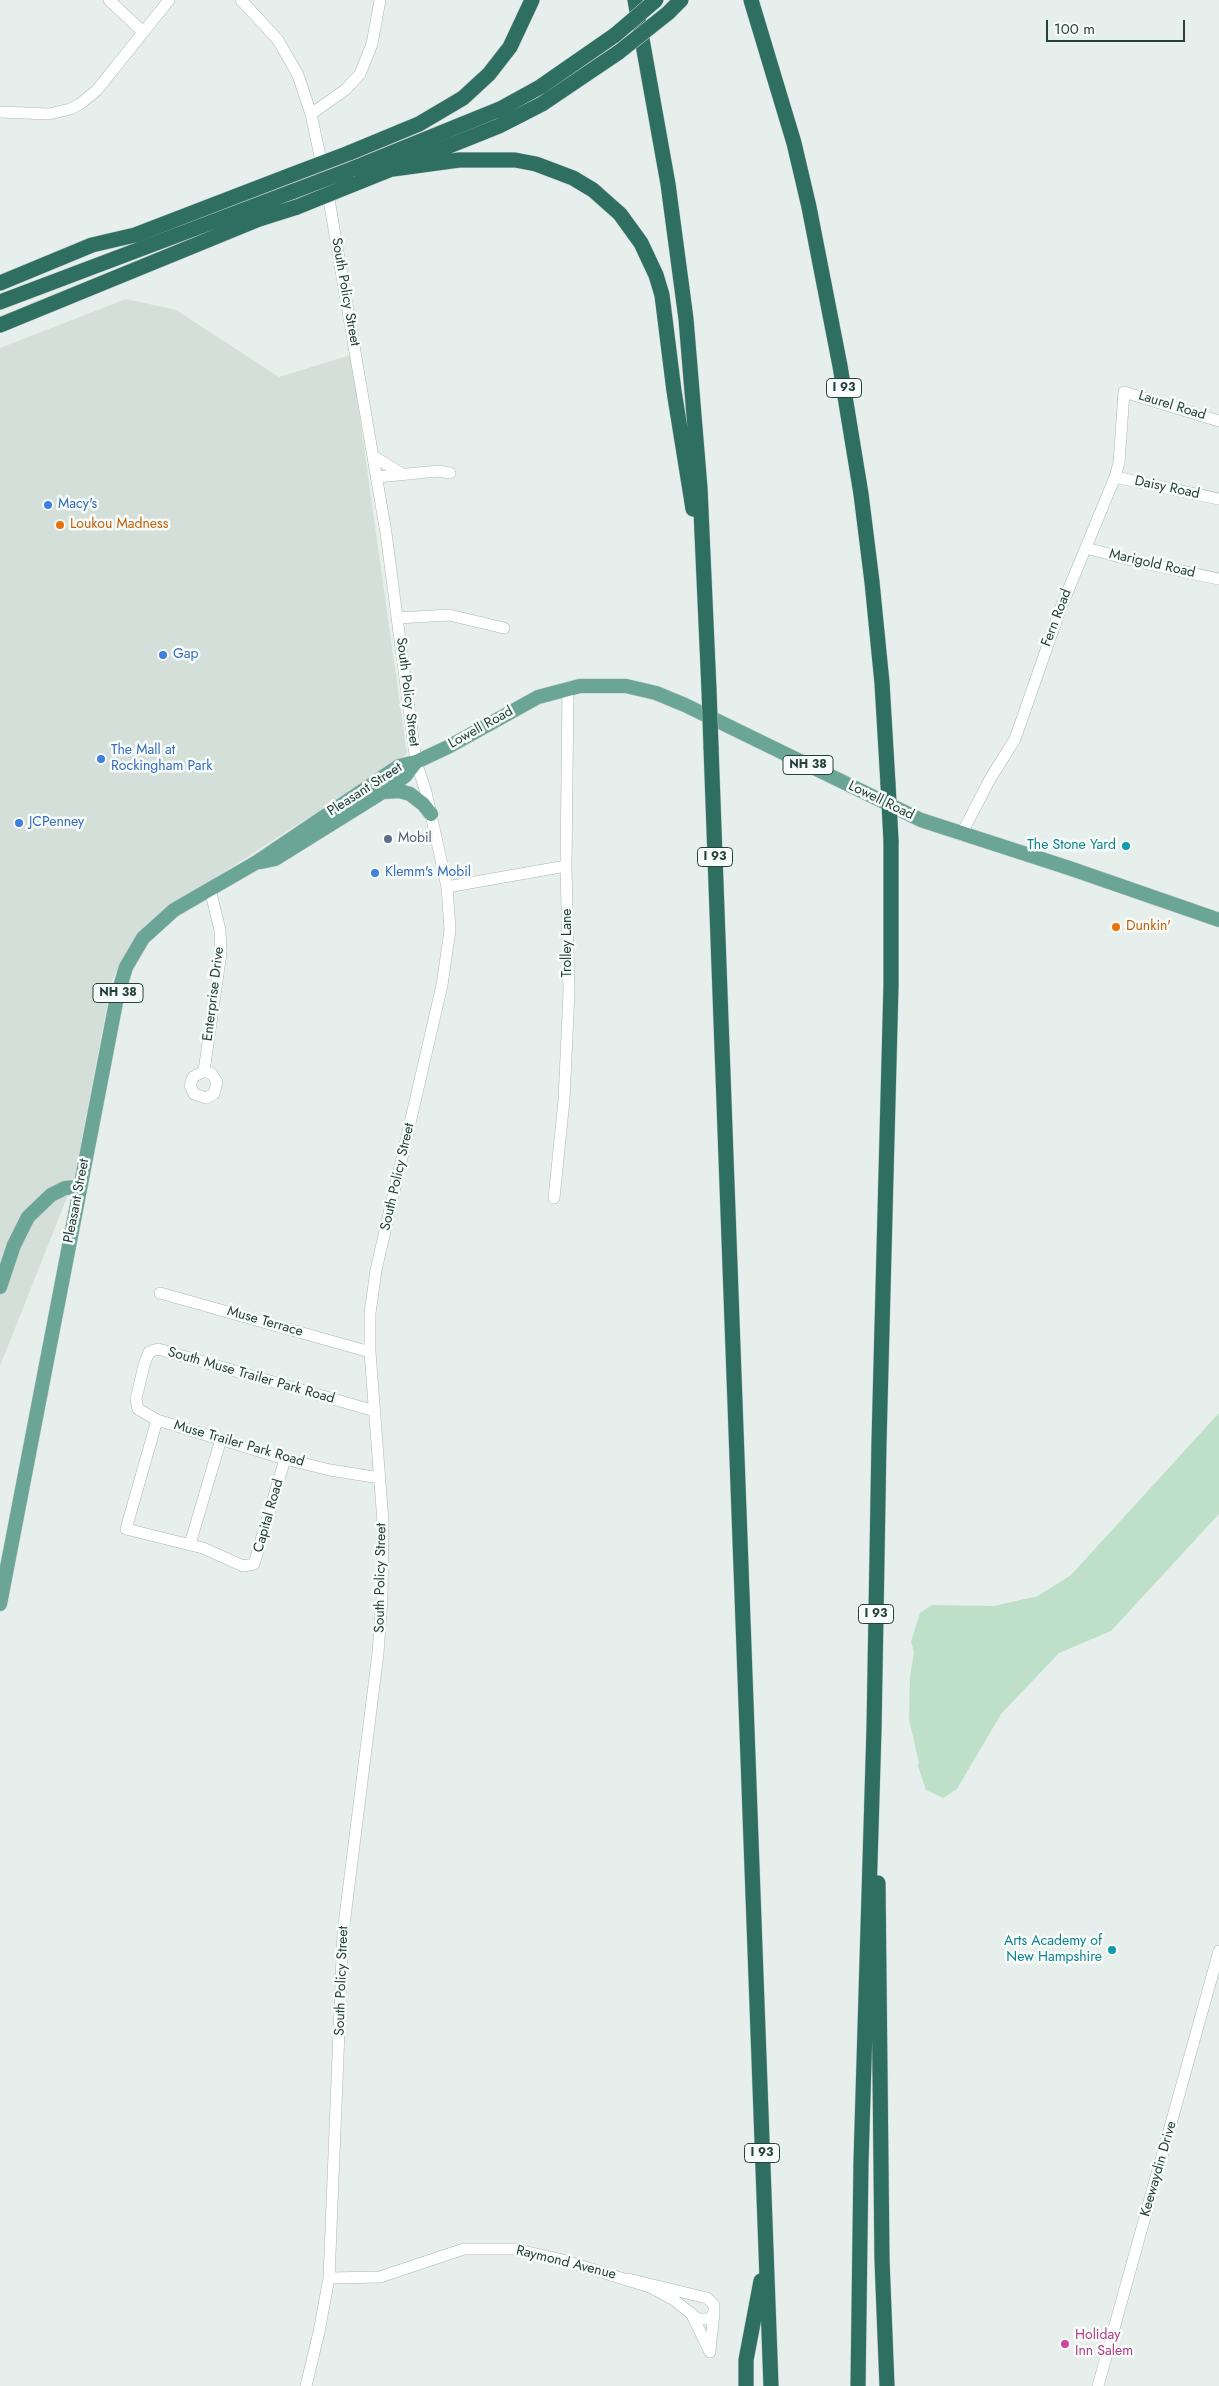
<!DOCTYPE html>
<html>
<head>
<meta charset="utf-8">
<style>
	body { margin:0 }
	#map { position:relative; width:1219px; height:2386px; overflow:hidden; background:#e6efeb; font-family:Jost,sans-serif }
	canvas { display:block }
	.scale { position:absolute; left:1046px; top:20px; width:139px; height:22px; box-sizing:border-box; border:2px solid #24423a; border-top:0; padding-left:6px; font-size:15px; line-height:18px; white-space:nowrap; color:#24423a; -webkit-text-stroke:4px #f7fbf9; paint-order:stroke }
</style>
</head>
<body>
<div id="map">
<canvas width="1219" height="2386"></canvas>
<div class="scale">100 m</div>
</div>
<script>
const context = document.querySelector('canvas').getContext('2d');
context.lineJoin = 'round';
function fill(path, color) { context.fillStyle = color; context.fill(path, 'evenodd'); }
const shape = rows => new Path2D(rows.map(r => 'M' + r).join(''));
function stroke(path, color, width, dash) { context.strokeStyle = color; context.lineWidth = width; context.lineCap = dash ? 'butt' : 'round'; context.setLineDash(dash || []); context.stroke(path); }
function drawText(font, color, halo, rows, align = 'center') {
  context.font = font + ' Jost,sans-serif'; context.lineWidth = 5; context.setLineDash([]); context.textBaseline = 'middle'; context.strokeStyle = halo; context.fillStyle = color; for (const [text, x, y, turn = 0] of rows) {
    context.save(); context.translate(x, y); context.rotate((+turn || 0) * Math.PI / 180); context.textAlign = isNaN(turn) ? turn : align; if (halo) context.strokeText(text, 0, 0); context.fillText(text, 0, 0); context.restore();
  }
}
const built = shape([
	[126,299,176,310,279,377,351,355,407,754,157,915,131,944,112,980,74,1180,0,1366,0,348]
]);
const green = shape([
	[1219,1413,1219,1514,1111,1631,1059,1653,1001,1714,957,1789,943,1798,926,1790,918,1766,919,1763,909,1719,910,1677,914,1652,911,1642,920,1613,932,1605,994,1606,1038,1596,1071,1575]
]);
const minor = shape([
	[109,0,143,32],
	[241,0,278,40,298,75,311,114,323,170],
	[0,112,49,114,70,109,80,104,97,90,169,0],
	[311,114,345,90,360,74,372,44,380,0],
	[373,456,402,474],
	[377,477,438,471,450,473],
	[1115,477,1219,499],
	[1086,548,1135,561,1219,579],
	[398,618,449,615,504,628],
	[961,835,990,779,1015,739,1060,610,1115,477,1119,463,1124,392,1219,421],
	[447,887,566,866],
	[204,1071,212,1074,217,1082,214,1094,206,1098,194,1094,190,1085,193,1077,204,1071,221,953,220,930,210,889],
	[554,1198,564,1100,569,992,566,866,568,688],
	[160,1293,370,1352],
	[157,1420,138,1409,136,1399,144,1365,149,1352,158,1349,375,1411],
	[285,1459,254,1564,243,1566,203,1548,126,1529,157,1420,285,1459,330,1470,380,1478],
	[190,1544,221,1439],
	[329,2278,380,2277,464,2249,514,2249,559,2259,650,2287,674,2300,698,2319,709,2319,714,2313,714,2305,707,2298,628,2279],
	[691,2313,710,2352],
	[710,2350,714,2313],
	[306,2386,319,2332,329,2278,343,1933,378,1653,382,1598,383,1522,370,1352,370,1313,376,1270,442,985,450,930,447,887,426,792,416,762,386,533,327,188],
	[1098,2386,1219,1951]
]);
const major = shape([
	[382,792,400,791,410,794,423,804,431,814],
	[261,862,275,859,381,793,405,776,416,762],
	[0,1287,14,1245,28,1217,51,1195,65,1188,80,1187],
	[0,1604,117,997,126,967,143,938,174,910,257,862,399,766,416,762,448,747,538,697,580,686,626,686,656,693,685,705,921,820,1069,868,1219,920]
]);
const highway = shape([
	[635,0,668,184,686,319,700,488,709,690],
	[751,0,794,143,809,207,840,366,861,494,872,582,882,683,888,784],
	[668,13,681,0],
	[349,153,419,124,463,98,489,74,510,47,532,0],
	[352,169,500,109,540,87,615,35],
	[393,169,459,160,515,160,536,164,573,178,593,190,620,214,641,243,656,275,662,295,674,391,693,509],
	[354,184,499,126,542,104,619,52],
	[0,283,92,245,135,235,291,175],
	[0,302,294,191],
	[0,325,259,219,297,207],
	[711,747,771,2386],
	[878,1883,882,2260,887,2386],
	[746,2386,746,2360,761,2281],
	[858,2386,861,2162,874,1729,879,1442,891,985,891,841]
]);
const highwayBridge = shape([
	[615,35,656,0],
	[619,52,668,13],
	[291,175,349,153],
	[294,191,352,169],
	[297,207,354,184],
	[709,690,711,747],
	[888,784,891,841]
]);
const markers = [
	[48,505,5,"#3f7fe0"],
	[60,525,5,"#e8710a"],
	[163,655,5,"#3f7fe0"],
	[101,759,5,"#3f7fe0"],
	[19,823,5,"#3f7fe0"],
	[388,839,5,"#5c6f8a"],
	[1126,846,5,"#0f9aa8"],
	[375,873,5,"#3f7fe0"],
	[1116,927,5,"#e8710a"],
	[1112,1950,5,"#0f9aa8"],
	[1065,2344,5,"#d1479c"]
];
const shields = [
	[844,388,35],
	[808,765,50],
	[715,857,35],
	[118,993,50],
	[876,1614,35],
	[762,2153,35]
];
const shieldNames = [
	["I 93",844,388],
	["NH 38",808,765],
	["I 93",715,857],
	["NH 38",118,993],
	["I 93",876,1614],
	["I 93",762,2153]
];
const streetNames = [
	["South Policy Street",345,292,80],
	["Laurel Road",1172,406,17],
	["Daisy Road",1167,488,12],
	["Marigold Road",1152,564,13],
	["Fern Road",1057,618,-69],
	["South Policy Street",407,692,83],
	["Lowell Road",481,728,-29],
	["Pleasant Street",365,790,-33],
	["Lowell Road",881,801,26],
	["Trolley Lane",568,943,-90],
	["Enterprise Drive",214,994,-83],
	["South Policy Street",398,1177,-77],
	["Pleasant Street",77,1201,-79],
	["Muse Terrace",265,1322,16],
	["South Muse Trailer Park Road",251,1376,16],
	["Muse Trailer Park Road",239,1444,16],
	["Capital Road",269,1516,-74],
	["South Policy Street",381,1578,-89],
	["South Policy Street",342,1981,-88],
	["Keewaydin Drive",1159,2169,-74],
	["Raymond Avenue",566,2263,14]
];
const shopNames = [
	["Macy's",58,505],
	["Gap",173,655],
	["The Mall at",111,751],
	["Rockingham Park",111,767],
	["JCPenney",29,823],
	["Klemm's Mobil",385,873]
];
const foodNames = [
	["Loukou Madness",70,525],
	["Dunkin'",1126,927]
];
const serviceNames = [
	["Mobil",398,839]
];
const cultureNames = [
	["The Stone Yard",1116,846],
	["Arts Academy of",1102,1942],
	["New Hampshire",1102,1958]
];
const hotelNames = [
	["Holiday",1075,2336],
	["Inn Salem",1075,2352]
];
fill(built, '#d4dfda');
fill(green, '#bfe0c8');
stroke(minor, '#a8b8b2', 12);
stroke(major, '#c2cac8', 15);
stroke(highway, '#c2cac8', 16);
stroke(minor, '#fff', 11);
stroke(major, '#6aa596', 14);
stroke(highway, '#2f6f62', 15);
stroke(highwayBridge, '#c2cac8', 16, []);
stroke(highwayBridge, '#2f6f62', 15);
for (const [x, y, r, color] of markers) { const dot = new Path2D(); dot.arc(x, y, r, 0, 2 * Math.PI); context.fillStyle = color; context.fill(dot); stroke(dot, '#f7fbf9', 2); }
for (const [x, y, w] of shields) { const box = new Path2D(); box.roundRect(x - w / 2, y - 9.5, w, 19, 4); context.fillStyle = '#f7fbf9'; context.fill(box); stroke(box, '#24423a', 1); }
drawText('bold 12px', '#24423a', null, shieldNames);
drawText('14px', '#24423a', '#f7fbf9', streetNames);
drawText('14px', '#366cbe', '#f7fbf9', shopNames, 'left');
drawText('14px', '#c56008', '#f7fbf9', foodNames, 'left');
drawText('14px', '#4e5e75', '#f7fbf9', serviceNames, 'left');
drawText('14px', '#0d838f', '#f7fbf9', cultureNames, 'right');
drawText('14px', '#b23c85', '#f7fbf9', hotelNames, 'left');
</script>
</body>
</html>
